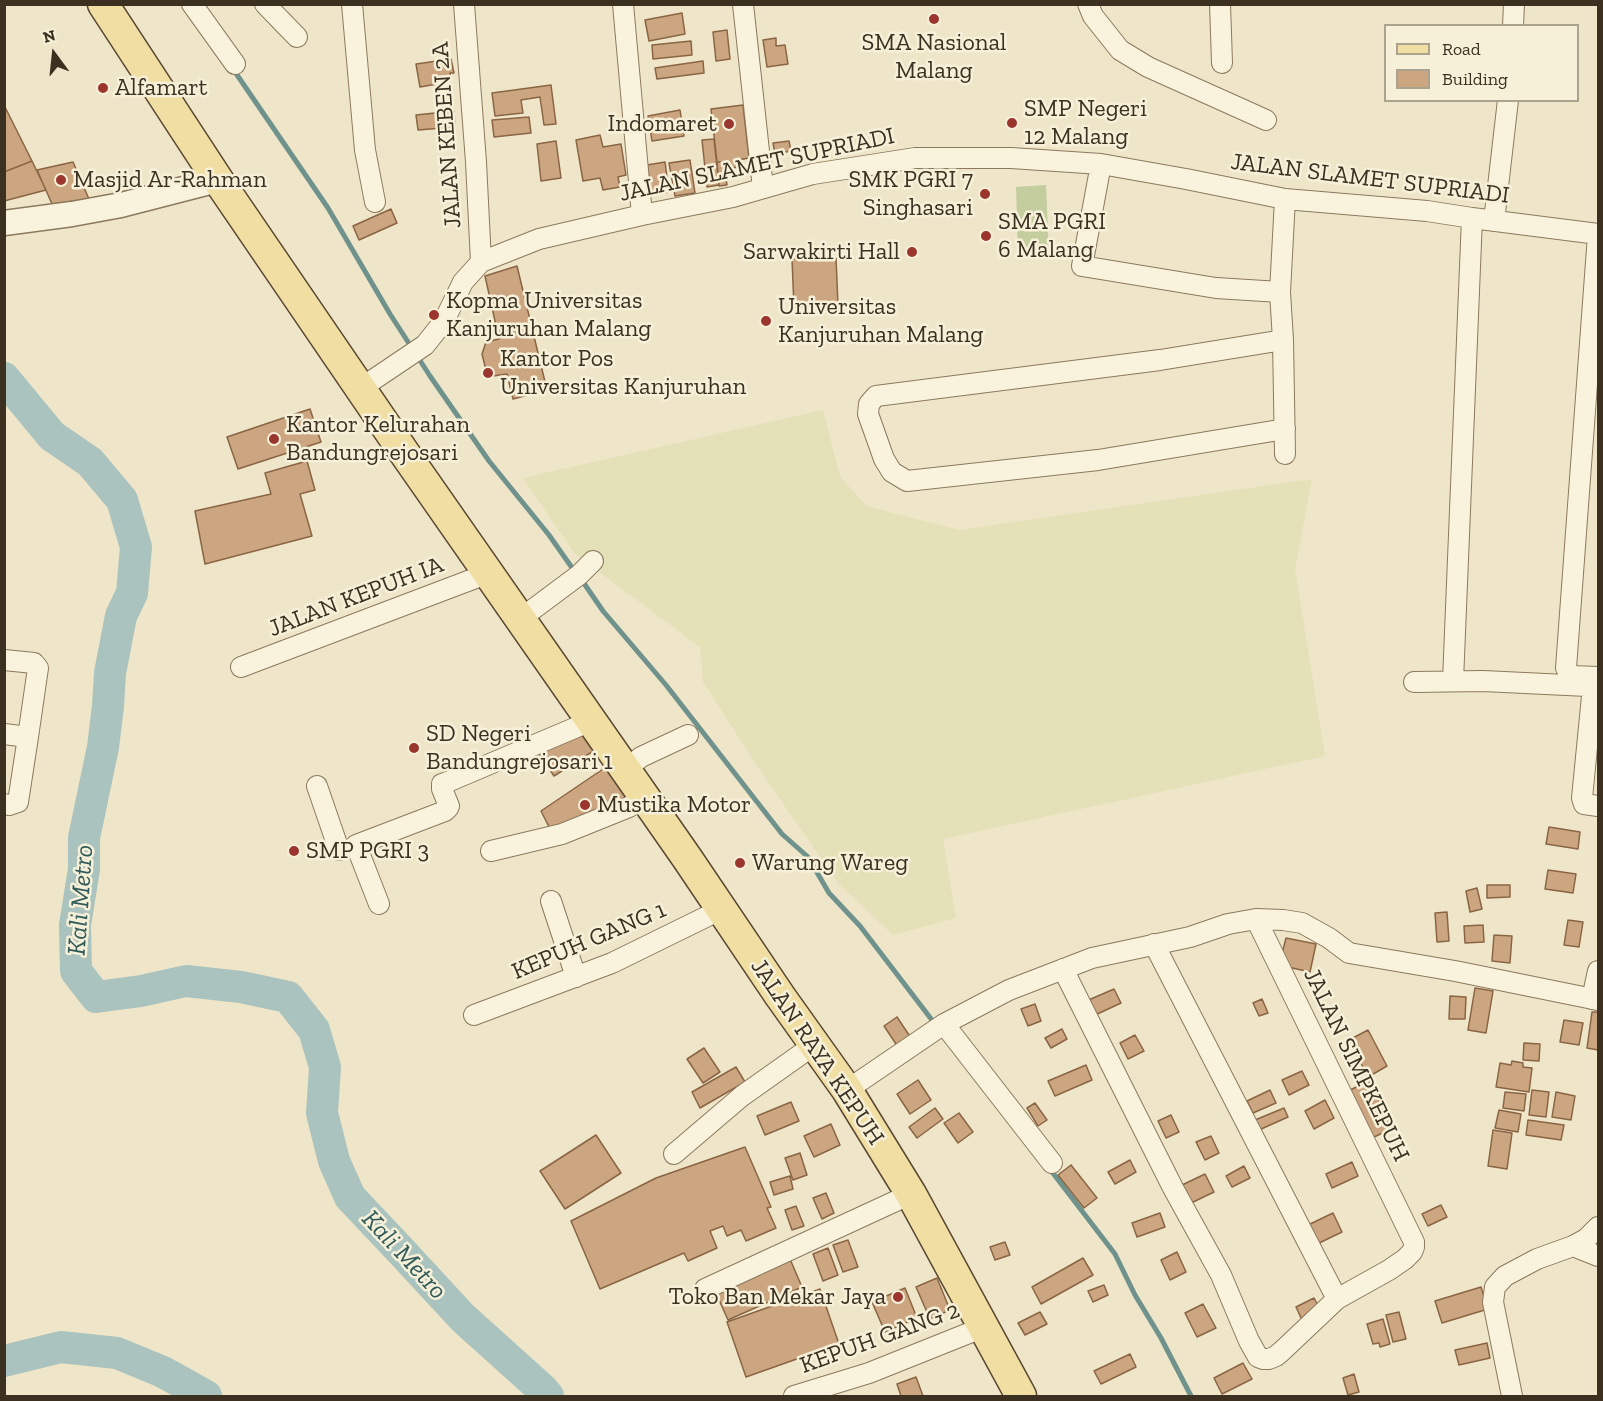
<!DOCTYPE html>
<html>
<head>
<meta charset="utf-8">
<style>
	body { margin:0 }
	#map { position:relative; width:1603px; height:1401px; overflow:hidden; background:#efe6c9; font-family:"Zilla Slab",serif }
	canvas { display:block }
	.frame { position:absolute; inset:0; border:6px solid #3c3021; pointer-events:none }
	.legend { position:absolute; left:1384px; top:24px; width:195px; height:78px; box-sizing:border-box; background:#f6f0d9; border:2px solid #aca38f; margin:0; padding:8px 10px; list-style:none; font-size:18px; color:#3c3021 }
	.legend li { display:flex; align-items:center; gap:12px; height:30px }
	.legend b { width:30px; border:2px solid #aca38f }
	.north { position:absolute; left:24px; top:24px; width:60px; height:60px; -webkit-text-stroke:4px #f6f0d9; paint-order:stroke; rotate:345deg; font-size:16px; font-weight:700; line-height:24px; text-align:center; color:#3c3021 }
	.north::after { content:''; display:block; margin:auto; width:21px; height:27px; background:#3c3021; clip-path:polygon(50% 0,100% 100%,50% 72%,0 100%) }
</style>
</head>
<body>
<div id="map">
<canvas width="1603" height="1401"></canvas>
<div class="frame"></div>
<ul class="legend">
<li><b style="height:8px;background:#f0dea3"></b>Road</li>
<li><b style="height:16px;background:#cca680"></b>Building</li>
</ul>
<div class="north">N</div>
</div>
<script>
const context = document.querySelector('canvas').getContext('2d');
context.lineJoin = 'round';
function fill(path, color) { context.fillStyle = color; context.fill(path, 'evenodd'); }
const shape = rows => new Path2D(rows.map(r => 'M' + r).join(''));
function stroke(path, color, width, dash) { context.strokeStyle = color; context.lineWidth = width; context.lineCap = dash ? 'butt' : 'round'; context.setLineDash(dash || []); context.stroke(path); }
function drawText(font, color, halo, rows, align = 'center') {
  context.font = font + ' "Zilla Slab",serif'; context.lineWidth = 5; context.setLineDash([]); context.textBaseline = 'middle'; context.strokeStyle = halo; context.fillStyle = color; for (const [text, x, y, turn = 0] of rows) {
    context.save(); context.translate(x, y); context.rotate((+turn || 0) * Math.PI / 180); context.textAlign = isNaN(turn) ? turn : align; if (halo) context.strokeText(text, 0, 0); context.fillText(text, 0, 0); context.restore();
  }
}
const farmland = shape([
	[823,410,840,476,866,506,959,530,1312,479,1295,569,1325,756,943,839,956,918,893,935,839,884,761,772,703,682,700,647,575,554,523,478]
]);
const green = shape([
	[1046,185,1049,255,1018,256,1016,187]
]);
const stream = shape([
	[233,69,328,208,390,314,430,376,489,461,549,535,575,572],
	[581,579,603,611,666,685,782,834,808,857,829,893,860,926,935,1024],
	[1049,1168,1115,1254,1135,1295,1161,1338,1191,1396]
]);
const river = shape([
	[4,378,52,436,90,462,122,500,136,547,132,593,121,616,110,673,108,706,103,747,84,838,84,869,75,925,76,971,96,997,141,991,186,981,241,987,288,997,314,1030,325,1067,322,1113,334,1161,350,1197,401,1251,463,1318,543,1390,548,1396],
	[4,1361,61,1347,117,1353,163,1372,206,1396]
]);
const building = shape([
	[682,13,685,34,649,41,645,20,682,13],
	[727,30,730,59,716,61,713,32,727,30],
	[776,38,776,46,785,45,788,64,767,67,763,40,776,38],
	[691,41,692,55,653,59,652,45,691,41],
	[451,59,454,73,450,73,451,79,436,81,437,84,420,87,416,64,451,59],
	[703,61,704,73,657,79,655,68,703,61],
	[551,85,556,124,544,125,540,97,521,100,523,113,495,116,492,93,551,85],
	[4,105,32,161,4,172,4,105],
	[743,105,749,158,738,160,739,167,724,169,723,162,717,162,711,109,743,105],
	[680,110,684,136,652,141,648,116,680,110],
	[454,111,455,127,418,130,416,115,454,111],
	[529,117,531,133,494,137,492,120,529,117],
	[600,135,603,147,621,144,626,175,618,177,620,187,603,190,600,178,583,181,576,140,600,135],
	[714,139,719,185,707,187,702,140,714,139],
	[556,141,561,178,541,181,537,144,556,141],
	[789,141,791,151,775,154,773,143,789,141],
	[690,160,695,193,675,196,669,163,690,160],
	[32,161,46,190,4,201,4,172,32,161],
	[73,162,89,199,52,204,37,170,73,162],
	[665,162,669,192,652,195,647,165,665,162],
	[717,162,723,162,727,185,719,186,717,162],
	[391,209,397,223,359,240,353,226,391,209],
	[836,258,838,305,794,307,792,259,836,258],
	[517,266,547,390,513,399,507,374,493,376,486,370,482,354,486,342,499,339,485,276,517,266],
	[310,409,321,442,238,469,227,437,310,409],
	[307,461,315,490,300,494,312,536,205,564,195,511,271,494,265,473,307,461],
	[582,730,595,750,554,776,536,749,582,730],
	[606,767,629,799,552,833,541,811,606,767],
	[1549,827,1580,832,1578,849,1546,844,1549,827],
	[1548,870,1576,874,1573,893,1545,889,1548,870],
	[1487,885,1510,885,1510,897,1487,898,1487,885],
	[1477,888,1482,909,1470,912,1466,891,1477,888],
	[1447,912,1449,941,1437,942,1435,913,1447,912],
	[1568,920,1583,922,1579,947,1564,945,1568,920],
	[1483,925,1484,942,1465,943,1464,926,1483,925],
	[1494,935,1512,936,1510,963,1492,961,1494,935],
	[1286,938,1316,944,1310,972,1279,965,1286,938],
	[1475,988,1493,991,1486,1033,1468,1030,1475,988],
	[1114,989,1121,1003,1091,1017,1084,1002,1114,989],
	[1450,996,1466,997,1465,1019,1449,1019,1450,996],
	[1262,999,1268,1013,1259,1016,1253,1003,1262,999],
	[1035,1004,1041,1021,1028,1026,1021,1009,1035,1004],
	[1592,1012,1598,1012,1598,1050,1587,1048,1592,1012],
	[897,1017,911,1038,898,1047,884,1026,897,1017],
	[1564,1020,1583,1023,1579,1045,1560,1042,1564,1020],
	[1062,1029,1067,1039,1051,1048,1045,1038,1062,1029],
	[1368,1030,1387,1066,1368,1077,1349,1040,1368,1030],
	[1135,1035,1144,1051,1128,1059,1120,1043,1135,1035],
	[1524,1043,1540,1044,1539,1061,1523,1060,1524,1043],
	[704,1048,720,1072,703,1083,687,1059,704,1048],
	[1512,1061,1523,1063,1523,1067,1532,1068,1529,1092,1496,1087,1500,1063,1511,1065,1512,1061],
	[1086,1065,1092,1080,1055,1096,1048,1081,1086,1065],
	[736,1067,745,1082,700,1108,692,1092,736,1067],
	[1302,1071,1309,1085,1289,1095,1282,1080,1302,1071],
	[918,1080,931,1100,910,1114,897,1094,918,1080],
	[1369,1081,1393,1128,1372,1138,1350,1090,1369,1081],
	[1270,1090,1276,1103,1253,1113,1247,1101,1270,1090],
	[1532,1090,1549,1092,1546,1117,1529,1115,1532,1090],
	[1505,1092,1526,1094,1524,1111,1503,1108,1505,1092],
	[1556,1092,1575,1096,1571,1120,1552,1117,1556,1092],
	[1325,1100,1334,1118,1314,1129,1305,1111,1325,1100],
	[791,1102,799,1121,765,1135,757,1116,791,1102],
	[1035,1103,1047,1120,1038,1126,1027,1108,1035,1103],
	[935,1108,943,1119,917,1138,909,1127,935,1108],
	[1284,1108,1288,1117,1259,1130,1255,1120,1284,1108],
	[1499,1110,1521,1114,1518,1132,1495,1128,1499,1110],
	[959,1113,973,1132,958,1143,944,1123,959,1113],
	[1171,1115,1179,1132,1166,1138,1158,1121,1171,1115],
	[1528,1120,1564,1125,1561,1140,1526,1135,1528,1120],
	[831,1124,840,1145,814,1157,804,1136,831,1124],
	[1493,1130,1512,1133,1507,1169,1488,1166,1493,1130],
	[596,1135,621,1173,565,1209,540,1171,596,1135],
	[1211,1136,1219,1153,1205,1160,1196,1142,1211,1136],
	[745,1147,771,1207,767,1208,776,1228,746,1241,741,1230,727,1236,723,1226,710,1231,717,1248,688,1261,684,1253,600,1289,571,1221,656,1178,745,1147],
	[800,1153,807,1175,793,1180,785,1158,800,1153],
	[1130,1160,1136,1172,1115,1184,1108,1172,1130,1160],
	[1352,1162,1358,1176,1332,1188,1326,1174,1352,1162],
	[1071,1165,1097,1198,1084,1208,1058,1175,1071,1165],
	[1244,1166,1250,1178,1232,1187,1226,1176,1244,1166],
	[1205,1174,1214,1192,1189,1204,1180,1186,1205,1174],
	[790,1176,793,1189,774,1195,770,1182,790,1176],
	[826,1193,834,1213,822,1219,813,1198,826,1193],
	[1441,1205,1447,1217,1428,1226,1422,1214,1441,1205],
	[796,1206,804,1226,792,1230,785,1210,796,1206],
	[1160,1213,1165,1227,1137,1237,1132,1223,1160,1213],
	[1333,1213,1342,1232,1315,1245,1306,1226,1333,1213],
	[848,1240,858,1267,843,1272,833,1245,848,1240],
	[1005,1242,1010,1255,995,1260,990,1247,1005,1242],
	[828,1248,838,1275,823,1281,813,1254,828,1248],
	[1177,1252,1186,1272,1170,1280,1161,1260,1177,1252],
	[1083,1258,1093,1275,1041,1304,1032,1287,1083,1258],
	[790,1259,802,1287,728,1320,715,1291,790,1259],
	[937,1278,950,1310,930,1319,916,1287,937,1278],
	[1104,1285,1108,1295,1093,1302,1088,1291,1104,1285],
	[1481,1287,1488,1309,1442,1323,1435,1301,1481,1287],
	[905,1288,917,1318,885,1332,872,1302,905,1288],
	[820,1289,839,1344,746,1377,727,1322,820,1289],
	[1314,1298,1321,1311,1302,1320,1296,1307,1314,1298],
	[1203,1304,1216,1328,1197,1337,1185,1313,1203,1304],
	[1040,1312,1047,1324,1025,1335,1018,1323,1040,1312],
	[1399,1312,1406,1339,1393,1342,1386,1315,1399,1312],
	[1383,1319,1390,1344,1380,1347,1379,1343,1373,1344,1367,1324,1383,1319],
	[1487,1343,1490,1358,1459,1365,1455,1350,1487,1343],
	[1130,1354,1136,1367,1101,1384,1094,1371,1130,1354],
	[1243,1363,1252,1379,1222,1394,1214,1378,1243,1363],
	[1354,1374,1359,1392,1348,1395,1343,1378,1354,1374],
	[916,1377,923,1396,901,1396,897,1384,916,1377]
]);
const minor = shape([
	[192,4,235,64],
	[265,4,297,37],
	[352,4,365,150,375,202],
	[464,4,476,162,481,262],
	[623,4,642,215],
	[743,4,763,188],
	[1088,4,1093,16,1120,50,1148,67,1266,120],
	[1220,4,1222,63],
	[1513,26,1514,4],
	[1101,164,1082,266,1216,288,1280,292],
	[1285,199,1280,292,1283,340,1285,454],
	[1494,221,1508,100],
	[1598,235,1566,668,1571,676,1598,677],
	[1283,340,1160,360,876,396,869,404,868,414,884,459,892,472,907,481,1098,460,1285,429],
	[361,388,425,345,444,321,463,282,481,262,539,239,642,215,733,197,813,174,915,158,1011,158,1101,164,1186,179,1285,199,1427,211,1472,218,1598,234],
	[520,619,579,575,593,561],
	[4,660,34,663,38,668,28,737,4,734],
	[241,667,489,573],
	[1453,681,1472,218],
	[1414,682,1483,681,1587,686],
	[1593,686,1582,798,1584,804,1598,806],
	[625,770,641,757,688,735],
	[317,786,339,850],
	[4,804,9,805,18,802,28,737],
	[491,851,562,834,629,807,644,796],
	[551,901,576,977],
	[379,904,356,845,445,811,448,808,449,806,442,789,442,784,445,783,591,721],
	[1154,944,1337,1299],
	[1063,969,1173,1188,1221,1275,1249,1341,1258,1357,1263,1359,1269,1359,1276,1356,1282,1351,1337,1299,1389,1270,1405,1259,1412,1252,1414,1247,1414,1242,1256,919],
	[1592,999,1598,971],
	[474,1015,612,963,722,909],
	[944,1024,1052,1163],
	[847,1090,944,1024,1009,990,1092,958,1190,937,1228,924,1256,919,1283,920,1302,923,1329,938,1349,953,1455,971,1598,1000],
	[674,1154,742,1096,814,1045],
	[1573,1246,1598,1256],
	[705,1289,911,1194],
	[794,1396,869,1373,984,1327],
	[1512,1396,1493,1302,1495,1287,1505,1276,1537,1259,1573,1246,1586,1239,1598,1227]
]);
const tertiary = shape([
	[4,223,72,214,121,205,218,180]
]);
const primary = shape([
	[103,4,218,180,403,451,687,858,780,996,847,1090,911,1194,1021,1396]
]);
const markers = [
	[934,19,6,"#9a362e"],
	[103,88,6,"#9a362e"],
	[1012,123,6,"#9a362e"],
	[729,124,6,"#9a362e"],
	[61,180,6,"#9a362e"],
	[985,194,6,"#9a362e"],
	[986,236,6,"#9a362e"],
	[912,252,6,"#9a362e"],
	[434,315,6,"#9a362e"],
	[766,321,6,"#9a362e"],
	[488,373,6,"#9a362e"],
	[274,439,6,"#9a362e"],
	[414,748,6,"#9a362e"],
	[585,805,6,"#9a362e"],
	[294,851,6,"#9a362e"],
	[740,863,6,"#9a362e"],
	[898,1297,6,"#9a362e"]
];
const poiNames = [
	["SMA Nasional",934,43,"center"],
	["Malang",934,71,"center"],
	["Alfamart",115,88],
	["SMP Negeri",1024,109],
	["12 Malang",1024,137],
	["Indomaret",717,124,"right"],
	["Masjid Ar-Rahman",73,180],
	["SMK PGRI 7",973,180,"right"],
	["Singhasari",973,208,"right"],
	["SMA PGRI",998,222],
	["6 Malang",998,250],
	["Sarwakirti Hall",900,252,"right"],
	["Kopma Universitas",446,301],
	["Kanjuruhan Malang",446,329],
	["Universitas",778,307],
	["Kanjuruhan Malang",778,335],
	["Kantor Pos",500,359],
	["Universitas Kanjuruhan",500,387],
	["Kantor Kelurahan",286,425],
	["Bandungrejosari",286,453],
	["SD Negeri",426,734],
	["Bandungrejosari 1",426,762],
	["Mustika Motor",597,805],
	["SMP PGRI 3",306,851],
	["Warung Wareg",752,863],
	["Toko Ban Mekar Jaya",886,1297,"right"]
];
const streetNames = [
	["JALAN KEBEN 2A",447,135,-94],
	["JALAN SLAMET SUPRIADI",757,165,-12],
	["JALAN SLAMET SUPRIADI",1370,179,7],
	["JALAN KEPUH IA",356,597,-21],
	["KEPUH GANG 1",589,941,-23],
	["JALAN RAYA KEPUH",817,1052,56],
	["JALAN SIMPKEPUH",1356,1065,64],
	["KEPUH GANG 2",880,1338,-20]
];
const waterNames = [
	["Kali Metro",81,900,-86],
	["Kali Metro",404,1255,47]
];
fill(farmland, '#e4e0b7');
fill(green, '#c4cd9d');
stroke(stream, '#70928c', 5);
stroke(river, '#aac3be', 32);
fill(building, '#cca680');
stroke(building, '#8a6544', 1.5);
stroke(minor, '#8b795e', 22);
stroke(tertiary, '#8b795e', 27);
stroke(primary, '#594731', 33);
stroke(minor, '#f9f3dd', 20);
stroke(tertiary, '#f9f3dd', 24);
stroke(primary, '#f0dea3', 30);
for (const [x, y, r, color] of markers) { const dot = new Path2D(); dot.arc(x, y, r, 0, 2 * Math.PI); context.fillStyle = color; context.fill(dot); stroke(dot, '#f6f0d9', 2); }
drawText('24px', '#3c3021', '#f6f0d9', poiNames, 'left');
drawText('24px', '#3c3021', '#f6f0d9', streetNames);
drawText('italic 26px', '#315b5b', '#f6f0d9', waterNames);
</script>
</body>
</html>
